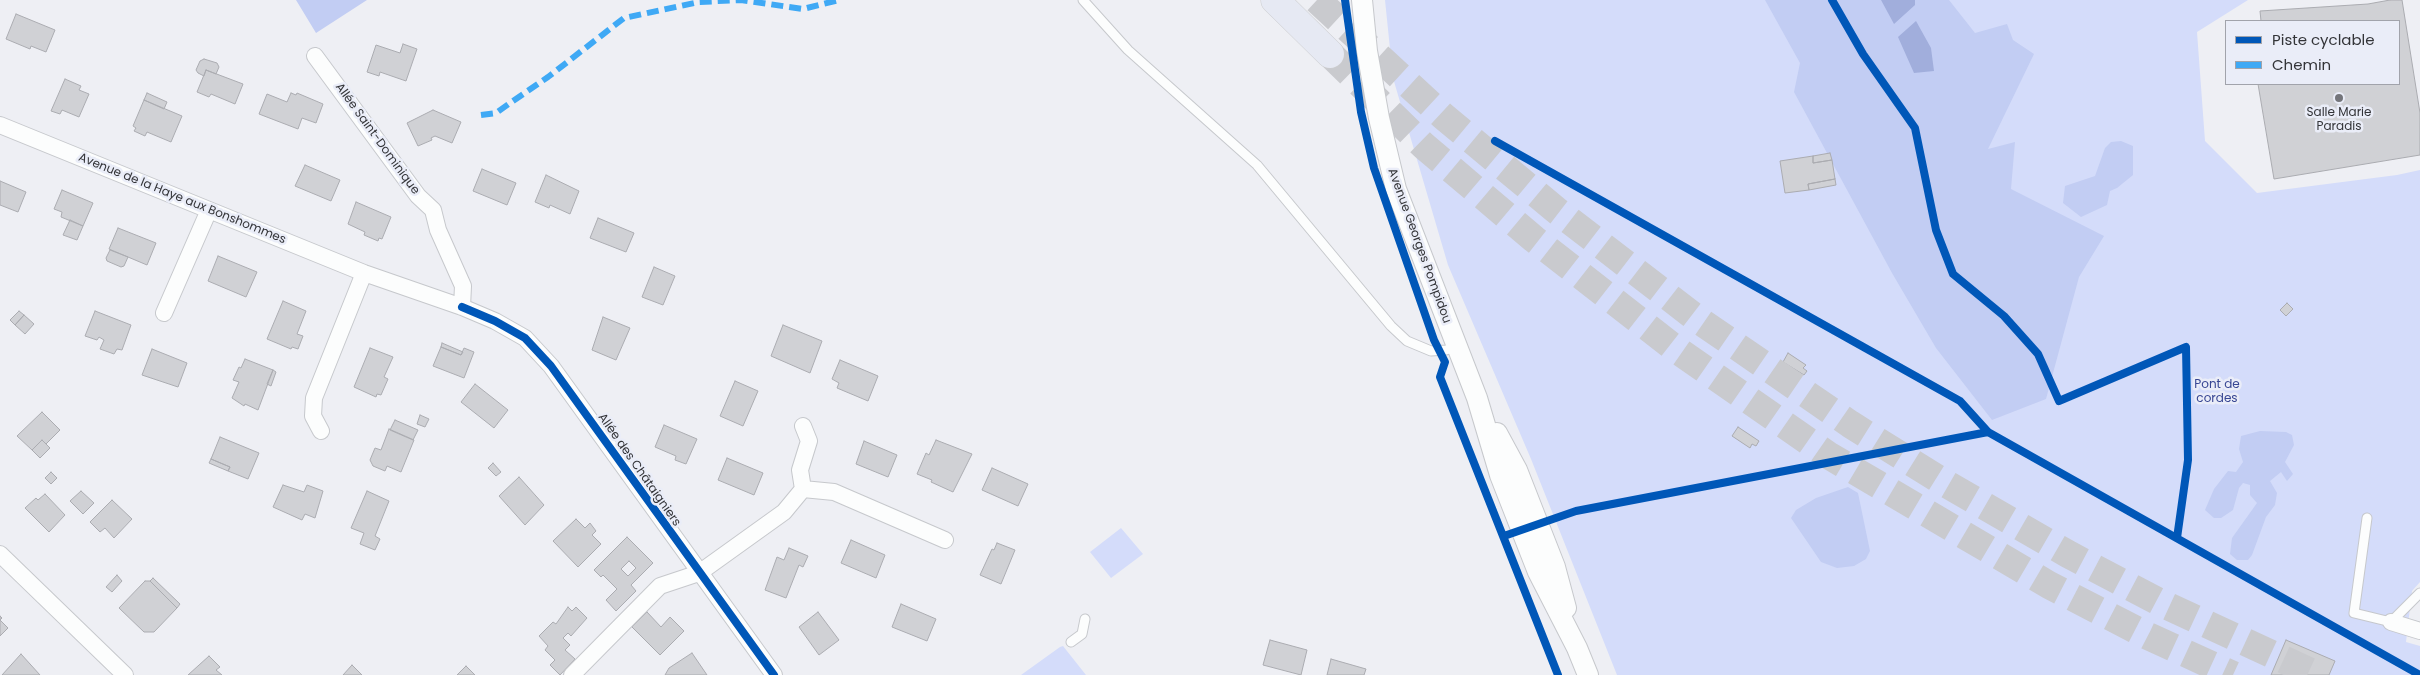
<!DOCTYPE html>
<html>
<head>
<meta charset="utf-8">
<style>
	body { margin:0 }
	#map { position:relative; width:2420px; height:675px; overflow:hidden; background:#eeeff4; font-family:Poppins,sans-serif }
	canvas { display:block }
	.legend { position:absolute; left:2225px; top:20px; width:175px; height:65px; box-sizing:border-box; background:#eaedf8; border:1px solid #a1a3ab; margin:0; padding:6px 9px; list-style:none; font-size:15px; color:#333438 }
	.legend li { display:flex; align-items:center; gap:10px; height:25px }
	.legend b { width:25px; border:1px solid #a1a3ab }
</style>
</head>
<body>
<div id="map">
<canvas width="2420" height="675"></canvas>
<ul class="legend">
<li><b style="height:6px;background:#0057b8"></b>Piste cyclable</li>
<li><b style="height:6px;background:#3fa9f5"></b>Chemin</li>
</ul>
</div>
<script>
const context = document.querySelector('canvas').getContext('2d');
context.lineJoin = 'round';
function fill(path, color) { context.fillStyle = color; context.fill(path, 'evenodd'); }
const shape = rows => new Path2D(rows.map(r => 'M' + r).join(''));
function stroke(path, color, width, dash) { context.strokeStyle = color; context.lineWidth = width; context.lineCap = dash ? 'butt' : 'round'; context.setLineDash(dash || []); context.stroke(path); }
function drawText(font, color, halo, rows, align = 'center') {
  context.font = font + ' Poppins,sans-serif'; context.lineWidth = 5; context.setLineDash([]); context.textBaseline = 'middle'; context.strokeStyle = halo; context.fillStyle = color; for (const [text, x, y, turn = 0] of rows) {
    context.save(); context.translate(x, y); context.rotate((+turn || 0) * Math.PI / 180); context.textAlign = isNaN(turn) ? turn : align; if (halo) context.strokeText(text, 0, 0); context.fillText(text, 0, 0); context.restore();
  }
}
const green = shape([
	[1385,0,2248,0,2197,32,2205,141,2257,193,2397,175,2420,170,2420,582,2412,591,2406,642,2420,646,2420,675,1617,675,1531,459,1448,265,1393,78],
	[1121,528,1143,554,1111,578,1090,552],
	[1063,646,1086,675,1021,675,1060,647]
]);
const forest = shape([
	[296,0,367,0,316,33],
	[1765,0,1949,0,1975,33,2007,24,2013,40,2034,54,1988,149,2015,142,2011,189,2104,236,2079,277,2046,399,1992,420,1936,348,1892,273,1794,92,1800,63],
	[2121,141,2133,146,2133,175,2117,188,2110,191,2107,205,2081,217,2063,203,2065,186,2095,176,2105,148,2111,142],
	[2260,431,2286,432,2292,435,2294,445,2285,462,2293,474,2287,481,2281,472,2270,481,2277,493,2275,505,2266,517,2252,555,2248,560,2237,560,2230,554,2232,538,2257,503,2250,495,2250,485,2243,483,2239,488,2233,510,2221,518,2214,518,2205,510,2214,489,2228,471,2236,472,2243,462,2239,449,2241,436],
	[1848,487,1858,493,1870,551,1866,559,1854,566,1837,568,1821,562,1791,518,1796,510,1816,498]
]);
const water = shape([
	[1881,0,1915,0,1915,5,1894,24],
	[1916,21,1931,48,1934,71,1914,73,1898,37]
]);
const building = shape([
	[2390,0,2402,0,2420,113,2420,155,2274,179,2258,84,2399,84,2399,21,2261,21,2260,11,2368,4,2390,0],
	[16,14,55,30,46,52,31,46,30,49,6,39,16,14],
	[403,44,417,49,406,81,380,72,379,76,367,72,376,45,400,53,403,44],
	[204,59,217,63,219,67,216,74,206,70,204,76,198,73,196,70,200,61,204,59],
	[206,70,243,84,235,104,211,94,209,97,197,92,206,70],
	[65,79,81,86,79,90,89,94,79,117,62,110,60,114,51,111,65,79],
	[147,93,167,102,164,109,144,100,147,93],
	[291,93,296,95,297,93,323,104,316,123,302,118,298,129,259,114,267,94,287,102,291,93],
	[144,100,182,116,171,142,147,132,145,136,134,131,136,128,133,126,144,100],
	[433,110,461,122,452,143,435,136,431,138,432,140,418,146,407,123,433,110],
	[1830,153,1832,160,1813,163,1813,156,1830,153],
	[1813,156,1813,163,1832,160,1835,179,1808,184,1809,190,1785,193,1780,161,1813,156],
	[305,165,340,180,331,201,295,186,305,165],
	[482,169,516,183,507,205,473,191,482,169],
	[546,175,579,191,570,214,550,205,549,208,535,202,546,175],
	[1835,179,1836,185,1809,190,1808,184,1835,179],
	[0,181,26,192,18,212,0,205,0,181],
	[62,190,93,203,83,226,61,217,62,212,54,209,62,190],
	[356,202,391,217,382,239,379,238,378,241,364,235,365,232,348,224,356,202],
	[598,218,634,233,626,252,590,238,598,218],
	[70,220,83,226,77,240,63,235,70,220],
	[118,228,156,243,147,265,109,249,118,228],
	[110,250,128,257,124,266,121,267,107,261,106,258,110,250],
	[218,256,257,272,246,297,208,281,218,256],
	[654,267,675,276,663,305,642,297,654,267],
	[283,301,306,311,297,334,303,336,298,349,292,347,291,349,267,339,283,301],
	[2287,303,2293,309,2286,316,2280,310,2287,303],
	[19,311,24,315,15,325,10,320,19,311],
	[95,311,131,325,122,350,117,349,114,354,100,349,104,340,99,337,97,340,85,336,95,311],
	[24,315,34,324,25,334,15,325,24,315],
	[603,317,630,328,616,360,592,350,603,317],
	[783,325,822,341,810,373,771,356,783,325],
	[442,343,463,352,461,355,441,347,442,343],
	[441,347,461,355,464,348,474,352,464,378,433,366,441,347],
	[370,348,393,357,384,377,388,379,381,395,377,394,376,397,354,387,370,348],
	[152,349,187,363,178,387,142,375,152,349],
	[1788,353,1806,365,1803,368,1807,371,1804,375,1783,362,1788,353],
	[245,359,273,370,258,410,245,404,244,406,232,398,239,382,233,380,239,367,241,368,245,359],
	[840,360,878,376,868,401,837,388,839,383,832,379,840,360],
	[273,370,276,372,271,386,267,384,273,370],
	[735,381,758,391,743,426,720,416,735,381],
	[475,384,508,410,494,428,461,402,475,384],
	[42,412,60,430,46,444,42,440,32,450,17,436,42,412],
	[420,415,429,419,425,427,417,424,420,415],
	[395,420,418,430,413,440,390,430,395,420],
	[664,425,697,439,686,464,675,460,676,456,655,447,664,425],
	[1738,427,1759,441,1756,446,1752,444,1750,448,1732,436,1738,427],
	[389,429,414,440,401,472,387,466,385,471,373,466,370,460,375,448,381,450,389,429],
	[220,437,259,453,248,479,228,471,230,467,211,459,220,437],
	[42,440,50,448,40,458,32,450,42,440],
	[936,440,972,454,953,492,931,482,932,480,917,474,926,453,929,455,936,440],
	[864,441,897,455,888,477,856,464,864,441],
	[727,458,763,473,754,495,718,480,727,458],
	[211,459,230,467,228,471,209,463,211,459],
	[493,463,501,472,496,476,488,468,493,463],
	[992,468,1028,484,1018,506,982,490,992,468],
	[51,472,57,478,51,484,45,478,51,472],
	[519,477,544,505,525,525,499,496,519,477],
	[283,485,304,492,307,485,323,491,315,518,305,514,302,520,273,507,283,485],
	[81,491,94,503,83,514,70,501,81,491],
	[367,491,389,501,375,536,380,539,375,550,360,544,364,533,351,528,367,491],
	[45,494,65,515,49,532,25,508,36,498,38,500,45,494],
	[112,500,132,519,114,538,105,528,100,532,90,522,112,500],
	[576,519,585,528,590,523,596,531,592,535,601,544,578,567,553,541,576,519],
	[627,537,653,563,631,585,636,591,616,611,606,600,617,589,603,575,601,577,594,570,627,537],
	[629,561,636,568,628,576,621,569,629,561],
	[851,540,885,555,876,578,841,563,851,540],
	[997,543,1015,550,1001,584,980,575,992,549,994,550,997,543],
	[789,548,808,556,803,567,799,565,786,598,765,590,777,557,784,560,789,548],
	[117,575,122,581,112,592,106,587,117,575],
	[153,578,180,604,177,608,150,581,153,578],
	[145,581,150,581,177,608,154,632,144,632,119,608,145,581],
	[901,604,936,619,927,641,892,627,901,604],
	[568,607,572,611,576,607,587,618,571,636,568,633,563,638,570,645,565,650,575,659,560,675,550,665,555,660,545,650,548,646,539,636,553,622,556,624,568,607],
	[647,612,661,627,670,617,684,631,660,655,632,627,647,612],
	[818,612,839,640,819,655,799,627,818,612],
	[0,616,2,618,0,620,8,628,0,636,0,616],
	[1270,640,1307,650,1301,675,1263,665,1270,640],
	[2286,640,2335,661,2329,675,2271,675,2286,640],
	[692,653,707,675,665,675,669,668,692,653],
	[21,654,40,675,2,675,21,654],
	[209,656,220,667,216,670,222,675,188,675,209,656],
	[1331,659,1366,669,1364,675,1327,675,1331,659],
	[352,665,362,675,343,675,352,665],
	[466,666,475,675,457,675,466,666]
]);
const motorwayTunnel = shape([
	[1317,0,1443,116,1556,210,1700,321,1850,424,1943,482,2068,554,2161,603,2317,675],
	[1330,54,1424,146,1534,239,1677,350,1828,455,2049,585,2148,636,2233,675]
]);
const service = shape([
	[1083,0,1128,50,1257,165,1391,326,1407,341,1431,351,1446,350,1456,347],
	[2367,518,2354,613,2391,622,2420,593],
	[1071,642,1082,634,1085,619]
]);
const minor = shape([
	[315,56,418,196,433,210,438,230,463,286,462,307],
	[0,125,364,273,462,307,495,321,525,338,551,366,774,675],
	[164,313,209,210],
	[321,431,313,416,314,398,364,273],
	[803,489,800,470,809,441,803,426],
	[0,554,125,675],
	[2391,622,2420,631],
	[572,675,660,586,699,573,784,512,803,489,834,492,945,540]
]);
const tertiary = shape([
	[1362,0,1367,51,1379,118,1396,189,1477,398,1500,475,1538,572,1577,648,1588,675],
	[1497,433,1517,470,1555,567,1566,608]
]);
const motorway = shape([
	[1275,0,1330,54]
]);
const quiet = shape([
	[481,115,496,113,510,103,548,77,624,18,699,2,741,0,803,9,839,0]
]);
const cycleway = shape([
	[1345,0,1361,112,1374,168,1434,340,1445,362,1440,377,1558,675],
	[1832,0,1863,54,1915,128,1936,230,1953,274,2004,316,2038,354,2059,401,2186,347,2188,460,2177,538],
	[1495,141,1960,401,1988,432,2420,675],
	[462,307,495,321,525,338,551,366,774,675],
	[1504,536,1576,511,1988,432]
]);
const markers = [
	[2339,98,5,"#74757a"]
];
const poiNames = [
	["Salle Marie",2339,113],
	["Paradis",2339,127]
];
const streetNames = [
	["Allée Saint-Dominique",377,139,54],
	["Avenue de la Haye aux Bonshommes",182,199,22],
	["Avenue Georges Pompidou",1419,246,70],
	["Allée des Châtaigniers",639,470,55]
];
const parkNames = [
	["Pont de",2217,385],
	["cordes",2217,399]
];
fill(green, '#d4dcfa');
fill(forest, '#c2cdf3');
fill(water, '#a1aedc');
fill(building, '#d0d1d5');
stroke(building, '#abacb1', 1);
stroke(motorwayTunnel, '#c9cace', 28, [28, 14]);
stroke(service, '#c6c8cc', 11);
stroke(minor, '#c6c8cc', 18);
stroke(tertiary, '#c6c8cc', 22);
stroke(motorway, '#cccdcf', 29);
stroke(service, '#fcfdfd', 9);
stroke(minor, '#fcfdfd', 16);
stroke(tertiary, '#fcfdfd', 20);
stroke(motorway, '#e6e9f3', 28);
stroke(quiet, '#3fa9f5', 6, [12, 6]);
stroke(cycleway, '#0057b8', 8);
for (const [x, y, r, color] of markers) { const dot = new Path2D(); dot.arc(x, y, r, 0, 2 * Math.PI); context.fillStyle = color; context.fill(dot); stroke(dot, '#eaedf8', 2); }
drawText('12px', '#333438', '#eaedf8', poiNames);
drawText('12px', '#333438', '#eaedf8', streetNames);
drawText('12px', '#374693', '#eaedf8', parkNames);
</script>
</body>
</html>
